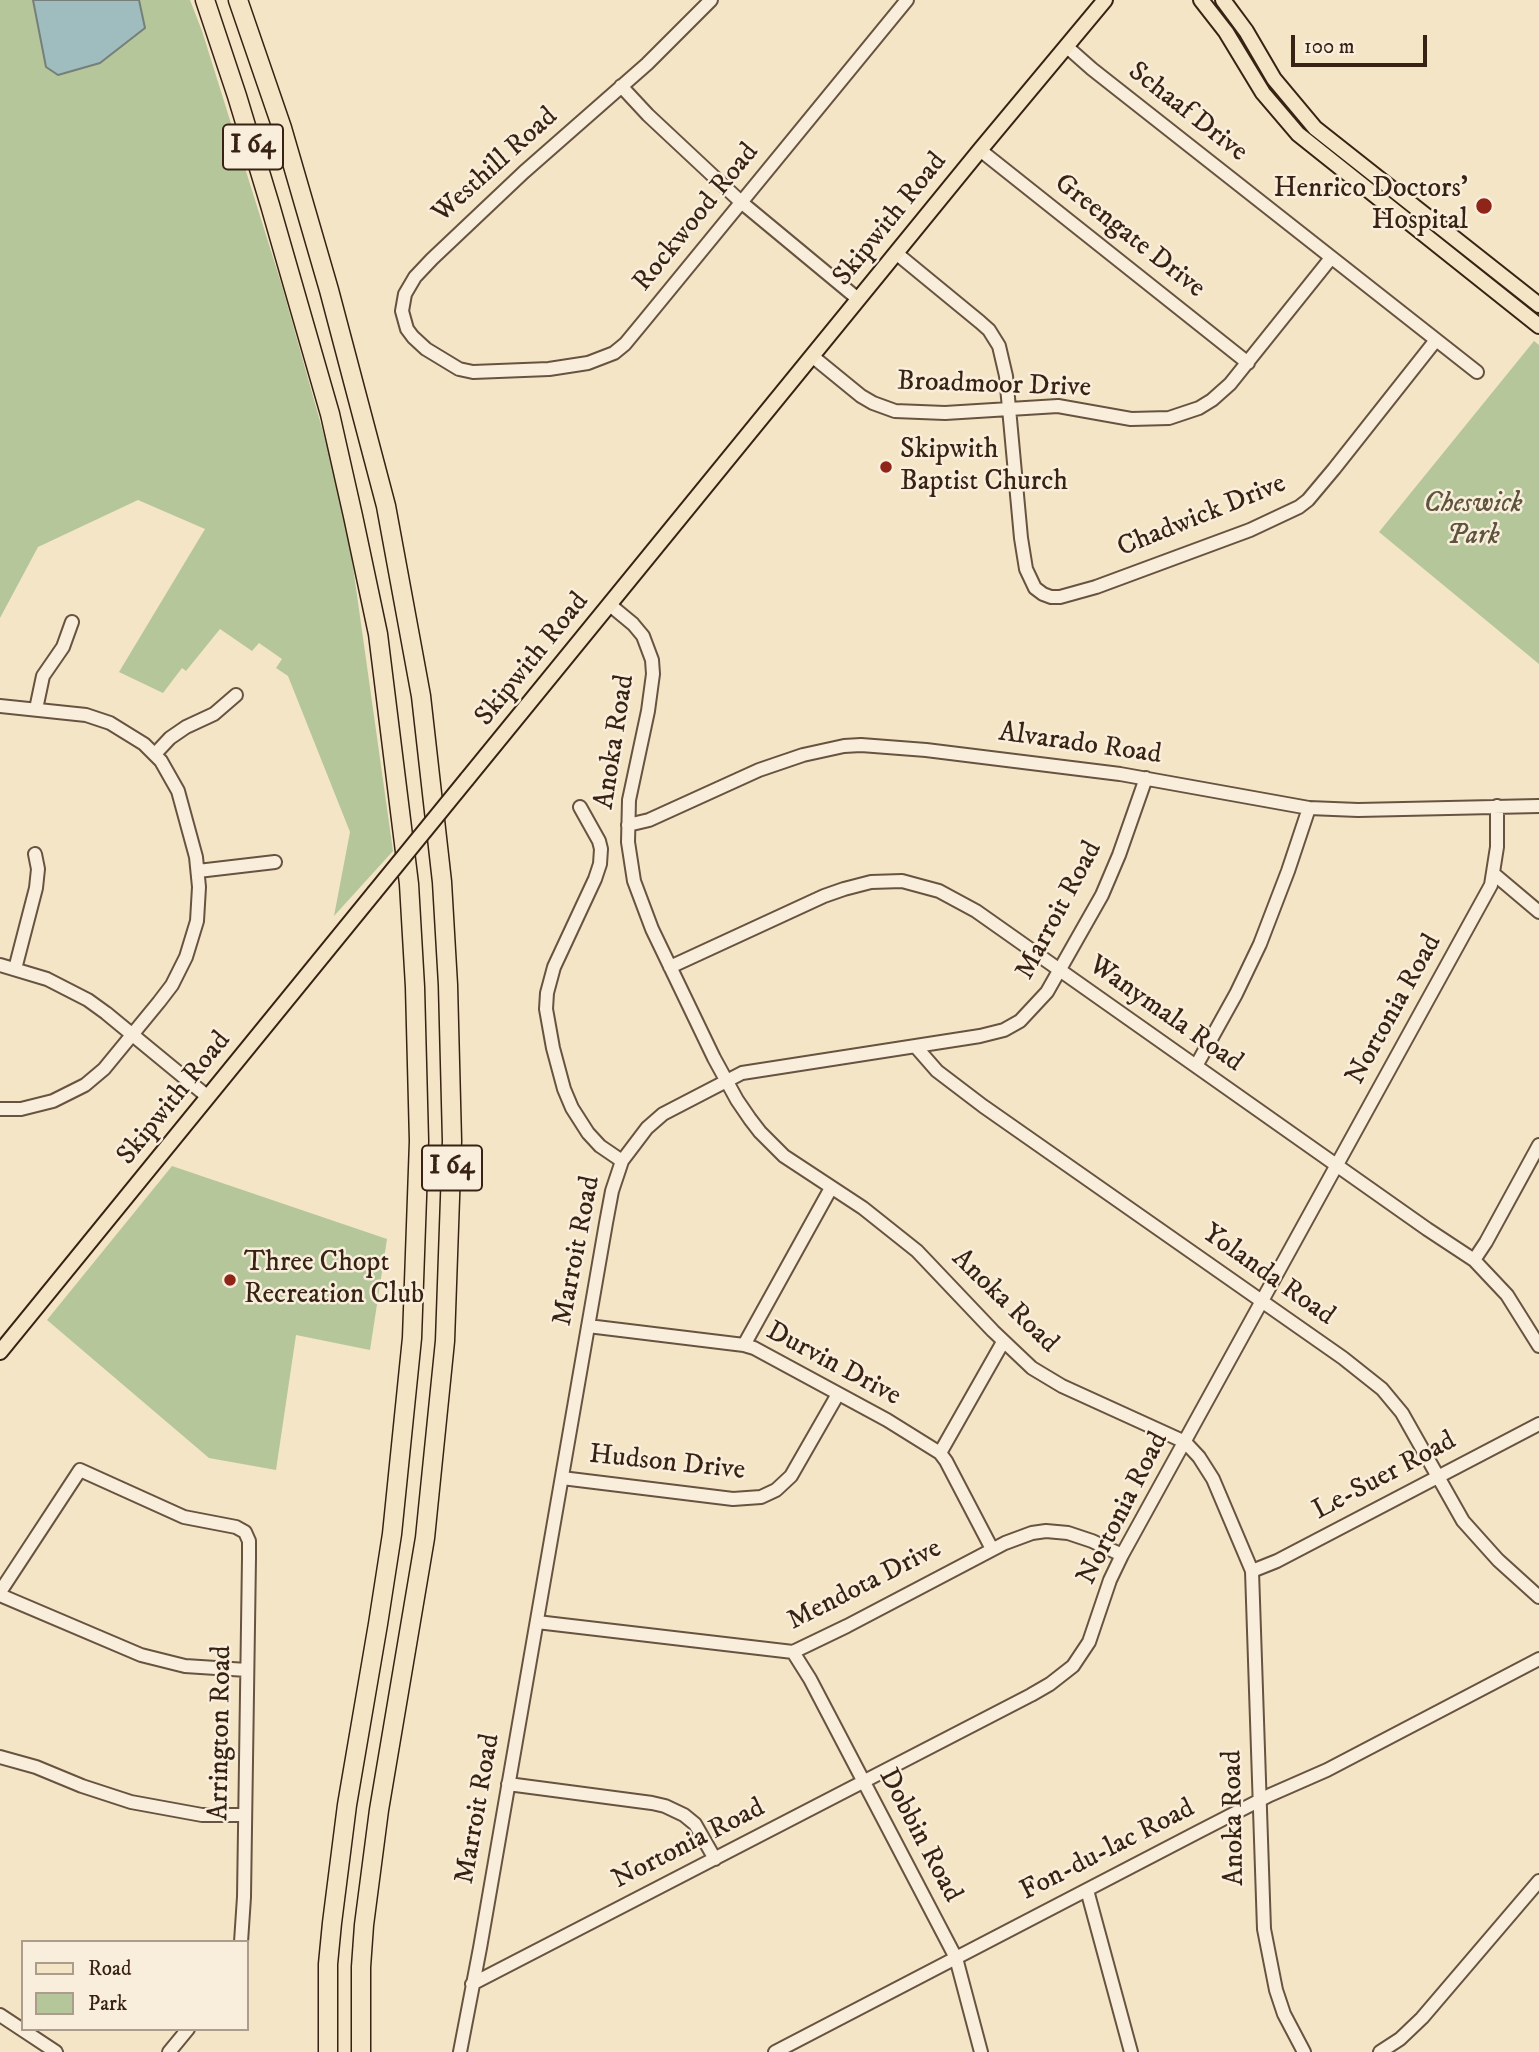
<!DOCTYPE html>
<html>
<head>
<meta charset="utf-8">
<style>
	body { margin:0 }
	#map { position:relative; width:1539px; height:2052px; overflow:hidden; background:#f4e5c7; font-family:"IM FELL DW Pica",serif }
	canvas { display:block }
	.legend { position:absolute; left:21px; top:1940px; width:228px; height:91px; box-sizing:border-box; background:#f8eedb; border:2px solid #ab9c8b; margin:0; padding:9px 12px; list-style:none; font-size:21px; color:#382213 }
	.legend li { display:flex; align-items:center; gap:14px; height:35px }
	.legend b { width:35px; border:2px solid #ab9c8b }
	.scale { position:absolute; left:1291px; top:35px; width:136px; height:32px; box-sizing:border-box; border:4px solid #382213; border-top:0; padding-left:9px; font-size:21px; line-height:24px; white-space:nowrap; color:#382213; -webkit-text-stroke:5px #f8eedb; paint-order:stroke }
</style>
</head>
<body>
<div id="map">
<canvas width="1539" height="2052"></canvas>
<ul class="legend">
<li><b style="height:9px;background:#f4e5c7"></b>Road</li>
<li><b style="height:19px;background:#b5c69a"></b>Park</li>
</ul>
<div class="scale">100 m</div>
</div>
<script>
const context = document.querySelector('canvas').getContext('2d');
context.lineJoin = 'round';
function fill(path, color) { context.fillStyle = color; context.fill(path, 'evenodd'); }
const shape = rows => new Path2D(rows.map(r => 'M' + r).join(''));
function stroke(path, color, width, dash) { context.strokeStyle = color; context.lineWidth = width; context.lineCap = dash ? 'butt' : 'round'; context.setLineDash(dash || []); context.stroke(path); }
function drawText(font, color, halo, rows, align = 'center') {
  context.font = font + ' "IM FELL DW Pica",serif'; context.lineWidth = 5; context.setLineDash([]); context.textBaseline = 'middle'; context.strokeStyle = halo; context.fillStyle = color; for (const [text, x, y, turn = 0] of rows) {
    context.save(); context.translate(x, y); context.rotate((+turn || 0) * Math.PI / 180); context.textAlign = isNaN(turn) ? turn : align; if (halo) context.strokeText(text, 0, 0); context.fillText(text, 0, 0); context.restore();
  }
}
const green = shape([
	[0,0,190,0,202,31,282,286,345,510,393,851,334,916,350,832,288,676,276,668,282,659,259,643,252,651,220,629,186,671,182,668,163,693,119,672,205,529,138,500,38,547,0,618],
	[1534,341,1539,345,1539,664,1379,532],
	[172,1166,387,1239,370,1350,296,1335,276,1470,209,1458,47,1320]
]);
const water = shape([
	[33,0,139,0,145,28,100,63,58,75,46,67,33,0]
]);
const minor = shape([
	[711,0,647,64,524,172,432,259,415,277,405,294,402,311,407,329,413,337,426,349,459,369,473,372,549,369,588,363,614,353,625,344,644,321,907,0],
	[1066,46,1092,69,1477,372],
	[621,86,648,115,741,202,858,299],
	[980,150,1248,363],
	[896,253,980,322,989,330,999,346,1006,376,1021,538,1026,569,1035,588,1043,594,1051,597,1060,597,1096,587,1250,530,1299,507,1308,500,1334,469,1436,340],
	[812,356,861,396,873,403,895,411,945,413,1058,406,1131,419,1169,418,1199,408,1212,400,1230,384,1331,258],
	[610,605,633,624,643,636,652,660,653,674,648,711,629,800,628,842,634,881,652,929,714,1058,737,1100,750,1119,760,1132,784,1156,863,1208,917,1251,993,1331,1032,1368,1062,1386,1185,1442,1199,1457,1213,1479,1252,1571,1264,1929,1276,1990,1284,2014,1304,2052],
	[0,706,86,715,110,723,144,744,161,761,178,791,196,857,199,887,197,921,186,957,172,985,159,1002,104,1069,85,1085,53,1101,21,1109,0,1109],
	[36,709,43,676,63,647,72,622],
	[155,754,170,738,186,727,214,714,236,695],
	[580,807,599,841,601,849,600,864,595,879,554,967,547,993,546,1009,553,1048,564,1089,572,1108,588,1133,600,1146,622,1161],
	[628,825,649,820,759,770,803,755,844,746,861,745,926,750,1120,774,1309,808,1358,810,1539,806],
	[198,871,275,862],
	[1494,874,1539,912],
	[0,965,47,979,88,1000,106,1013,208,1097],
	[670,967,824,896,844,889,871,882,902,881,939,891,976,911,1427,1229,1474,1260,1507,1295,1539,1346],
	[15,969,36,888,38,869,35,854],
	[916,1047,937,1071,983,1106,1343,1358,1382,1389,1402,1413,1463,1521,1498,1560,1539,1597],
	[1196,1066,1236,994,1260,944,1288,871,1309,808],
	[1474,1260,1486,1242,1539,1145],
	[588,1326,744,1345,754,1348,887,1420,940,1453,946,1461,992,1549],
	[744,1345,831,1188],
	[940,1453,1003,1342],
	[562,1478,733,1499,761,1497,776,1490,791,1476,838,1394],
	[1252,1571,1277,1561,1539,1424],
	[0,1592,80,1470,184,1517,236,1527,245,1532,249,1541,249,1558,244,1897,241,1942],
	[0,1595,141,1655,185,1666,247,1670],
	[537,1622,793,1652,847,1626,1005,1543,1032,1533,1046,1531,1068,1533,1092,1541,1122,1555],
	[793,1652,810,1679,956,1958,981,2052],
	[0,1757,36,1767,82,1786,131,1802,202,1815,245,1815],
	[508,1784,652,1803,665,1806,684,1815,695,1824,715,1859],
	[1087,1890,1131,2052],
	[472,1984,1031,1695,1050,1684,1073,1666,1089,1642,1110,1580,1122,1555,1491,885,1497,847,1497,806],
	[0,2015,56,2052],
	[169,2052,188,2029],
	[460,2052,480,1948,606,1223,612,1191,622,1161,647,1128,663,1114,742,1073,980,1036,1004,1030,1020,1021,1047,992,1102,895,1119,855,1146,778],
	[775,2052,1198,1832,1270,1795,1327,1770,1539,1659],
	[1380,2052,1400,2039,1422,2018,1539,1881]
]);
const major = shape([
	[1201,0,1226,32,1263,93,1298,134,1539,326],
	[1223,0,1246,31,1274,79,1315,128,1539,305],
	[467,779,980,150,1105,0],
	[0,1352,374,893]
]);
const highway = shape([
	[205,0,237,96,270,205,330,414,353,516,378,634,409,884,415,987,419,1141,412,1338,392,1534,378,1624,347,1805,332,1923,328,1964,328,2052],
	[238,0,282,128,329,290,386,506,421,696,442,882,448,985,452,1141,445,1341,425,1538,379,1810,364,1925,361,1967,361,2052]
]);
const majorBridge = shape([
	[374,893,467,779]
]);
const markers = [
	[1484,206,9,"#8f2418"],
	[886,467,7,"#8f2418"],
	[230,1280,7,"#8f2418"]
];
const shields = [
	[253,147,60],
	[452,1168,60]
];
const shieldNames = [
	["I 64",253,147],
	["I 64",452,1168]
];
const streetNames = [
	["Schaaf Drive",1187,113,38],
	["Westhill Road",496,166,-42],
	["Rockwood Road",697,218,-51],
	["Skipwith Road",891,220,-51],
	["Greengate Drive",1129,237,38],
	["Broadmoor Drive",994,386,2],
	["Chadwick Drive",1202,517,-22],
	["Skipwith Road",533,660,-51],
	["Anoka Road",616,742,-81],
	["Alvarado Road",1080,745,8],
	["Marroit Road",1060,911,-62],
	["Nortonia Road",1395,1010,-61],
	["Wanymala Road",1165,1015,35],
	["Skipwith Road",175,1099,-51],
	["Marroit Road",578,1251,-79],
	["Yolanda Road",1268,1276,35],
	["Anoka Road",1004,1302,44],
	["Durvin Drive",833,1365,28],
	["Hudson Drive",667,1464,6],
	["Le-Suer Road",1385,1477,-28],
	["Nortonia Road",1124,1509,-63],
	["Mendota Drive",865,1586,-27],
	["Arrington Road",222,1733,-89],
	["Marroit Road",479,1809,-80],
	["Anoka Road",1235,1818,-91],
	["Dobbin Road",919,1836,62],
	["Nortonia Road",689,1845,-27],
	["Fon-du-lac Road",1108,1851,-27]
];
const poiNames = [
	["Henrico Doctors'",1468,190,"right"],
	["Hospital",1468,222,"right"],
	["Skipwith",900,451],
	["Baptist Church",900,483],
	["Three Chopt",244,1264],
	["Recreation Club",244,1296]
];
const parkNames = [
	["Cheswick",1473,505],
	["Park",1473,537]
];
fill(green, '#b5c69a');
fill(water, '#9fbdbf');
stroke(water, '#767f7a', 2);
stroke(minor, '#675340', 16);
stroke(major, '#382213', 18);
stroke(highway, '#382213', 21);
stroke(minor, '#f8eedb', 12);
stroke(major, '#f4e5c7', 14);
stroke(highway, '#f4e5c7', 18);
stroke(majorBridge, '#382213', 18, []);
stroke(majorBridge, '#f4e5c7', 14);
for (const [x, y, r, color] of markers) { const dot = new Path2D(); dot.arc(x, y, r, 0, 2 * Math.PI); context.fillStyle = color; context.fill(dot); stroke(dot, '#f8eedb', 2.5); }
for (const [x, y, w] of shields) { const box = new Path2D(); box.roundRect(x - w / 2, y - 22.5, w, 45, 5); context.fillStyle = '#f8eedb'; context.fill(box); stroke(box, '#382213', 2); }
drawText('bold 26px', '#382213', null, shieldNames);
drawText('28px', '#382213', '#f8eedb', streetNames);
drawText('28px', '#382213', '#f8eedb', poiNames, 'left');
drawText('italic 28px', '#5e533c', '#f8eedb', parkNames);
</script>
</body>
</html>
